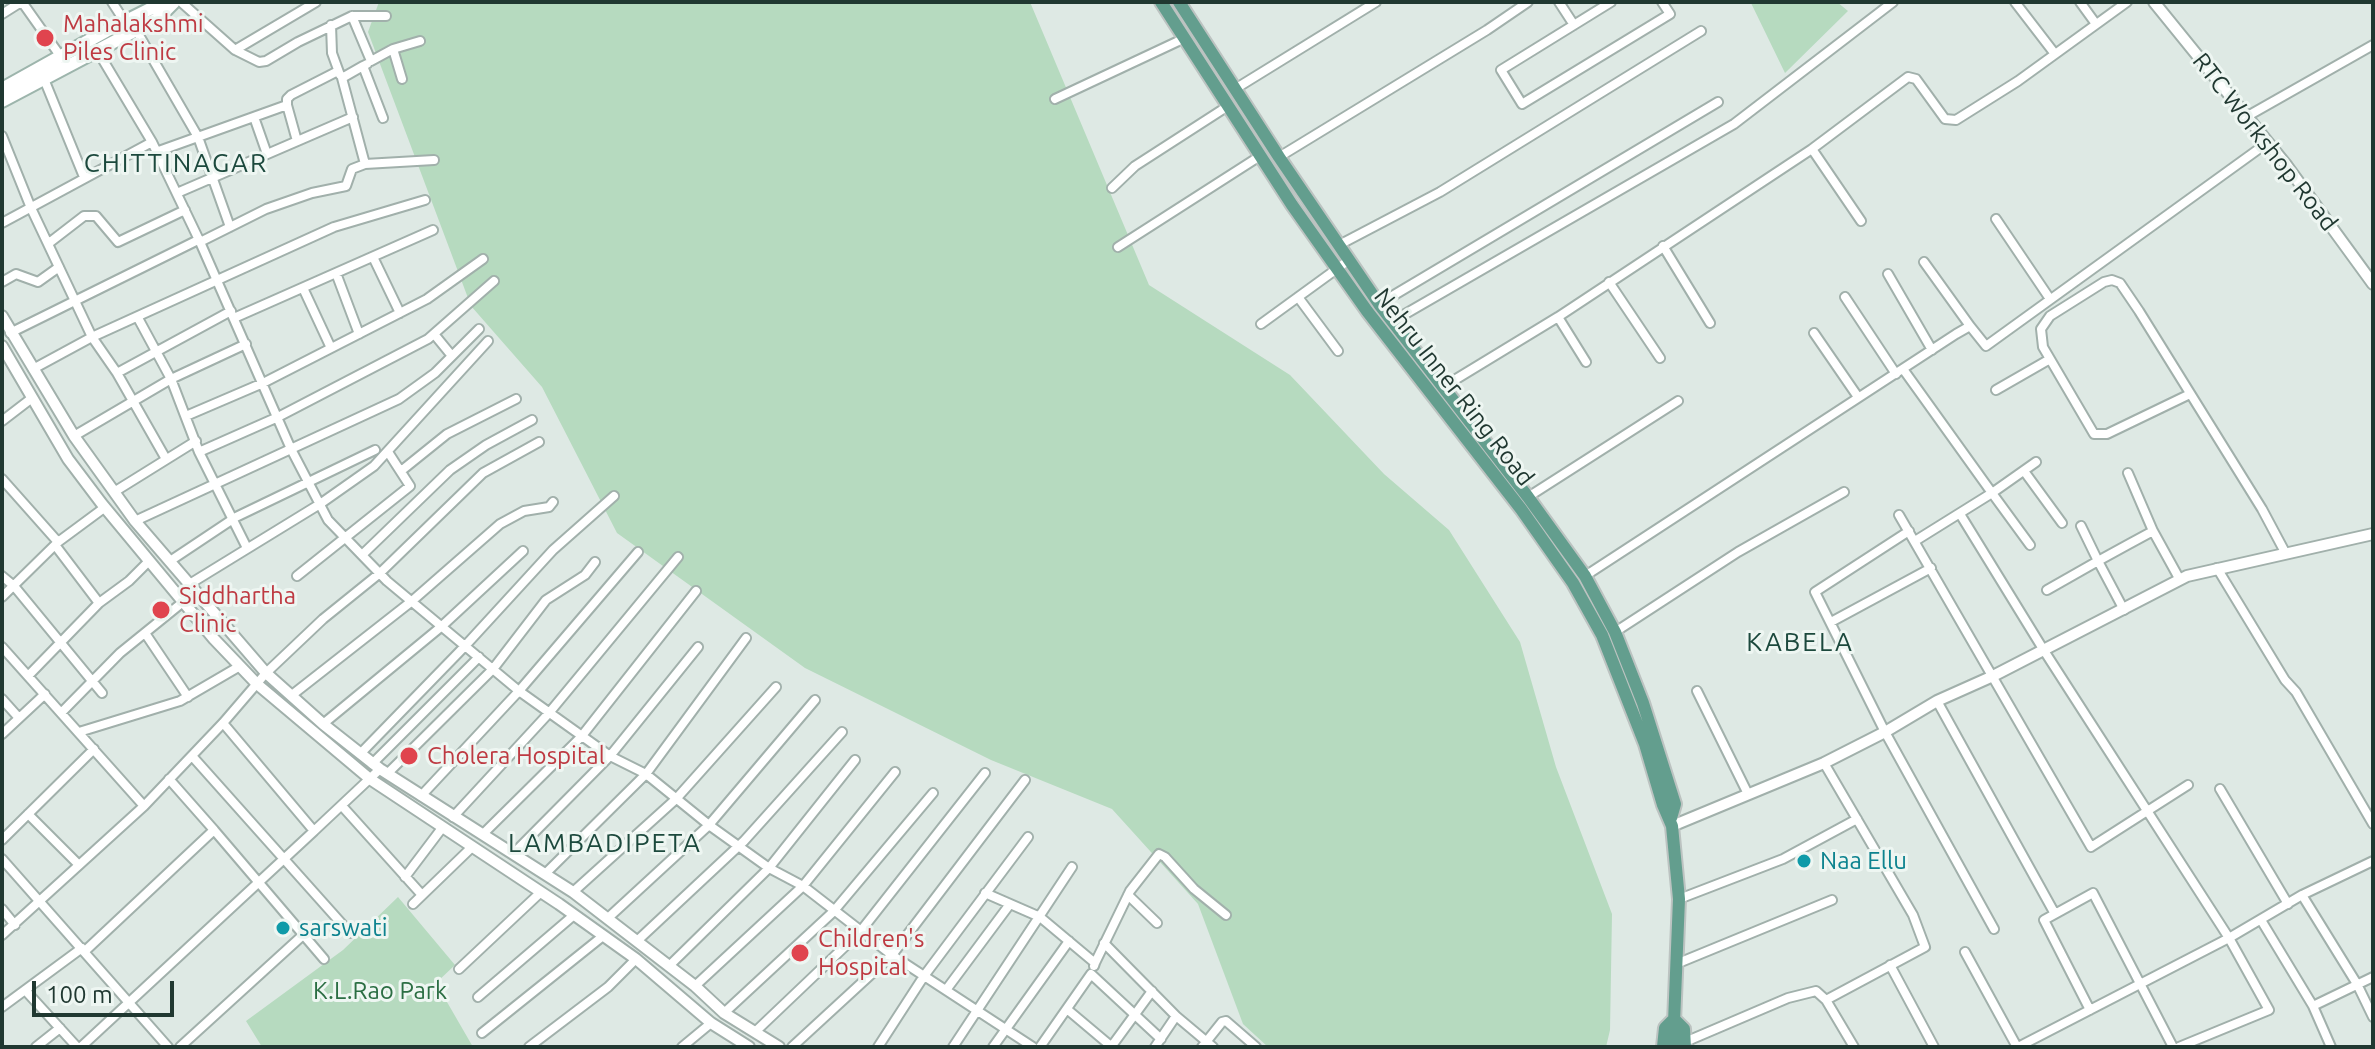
<!DOCTYPE html>
<html>
<head>
<meta charset="utf-8">
<style>
	body { margin:0 }
	#map { position:relative; width:2375px; height:1049px; overflow:hidden; background:#dee9e4; font-family:Ubuntu,sans-serif }
	canvas { display:block }
	.frame { position:absolute; inset:0; border:4px solid #203831; pointer-events:none }
	.scale { position:absolute; left:32px; top:981px; width:142px; height:36px; box-sizing:border-box; border:4px solid #203831; border-top:0; padding-left:10px; font-size:24px; line-height:28px; white-space:nowrap; color:#203831; -webkit-text-stroke:6px #eef6f2; paint-order:stroke }
</style>
</head>
<body>
<div id="map">
<canvas width="2375" height="1049"></canvas>
<div class="frame"></div>
<div class="scale">100 m</div>
</div>
<script>
const context = document.querySelector('canvas').getContext('2d');
context.lineJoin = 'round';
function fill(path, color) { context.fillStyle = color; context.fill(path, 'evenodd'); }
const shape = rows => new Path2D(rows.map(r => 'M' + r).join(''));
function stroke(path, color, width, dash) { context.strokeStyle = color; context.lineWidth = width; context.lineCap = dash ? 'butt' : 'round'; context.setLineDash(dash || []); context.stroke(path); }
function drawText(font, color, halo, rows, align = 'center') {
  context.font = font + ' Ubuntu,sans-serif'; context.lineWidth = 6; context.setLineDash([]); context.textBaseline = 'middle'; context.strokeStyle = halo; context.fillStyle = color; for (const [text, x, y, turn = 0] of rows) {
    context.save(); context.translate(x, y); context.rotate((+turn || 0) * Math.PI / 180); context.textAlign = isNaN(turn) ? turn : align; if (halo) context.strokeText(text, 0, 0); context.fillText(text, 0, 0); context.restore();
  }
}
const green = shape([
	[379,2,1030,2,1149,285,1290,375,1384,474,1449,530,1520,642,1556,767,1612,914,1610,1030,1606,1047,1268,1047,1243,1024,1198,904,1112,809,991,760,805,668,617,533,542,387,471,306,368,32],
	[1837,2,1848,11,1785,73,1751,3],
	[398,897,455,965,436,983,473,1047,262,1047,246,1021,343,950]
]);
const minor = shape([
	[22,2,61,57],
	[112,2,125,22],
	[181,2,235,50,316,2],
	[1559,2,1574,25],
	[1611,2,1501,70,1522,104,1670,14,1662,2],
	[2015,2,2055,54],
	[2080,2,2096,24],
	[2,14,21,2],
	[352,16,371,61,393,49,420,41],
	[331,25,332,53,340,75],
	[136,30,198,137,230,227],
	[393,49,402,79],
	[97,50,152,142,200,242,291,449,328,520,387,581,519,691,610,756,646,774,709,825,769,868,803,886,892,955,1033,1047],
	[235,50,259,62,266,61,298,42,352,16,386,16],
	[367,64,363,66,383,118],
	[363,66,342,78,365,164],
	[44,79,84,177],
	[1235,89,1376,2],
	[1055,99,1185,38],
	[287,105,297,141],
	[254,117,267,154],
	[2246,117,2373,45],
	[2,136,31,208,92,337,117,373,166,459],
	[156,152,287,105,287,99,291,95,338,71],
	[1279,157,1487,30,1528,2],
	[1112,188,1135,166,1228,106],
	[177,193,353,117],
	[1996,219,2050,299],
	[1861,221,1812,149,1908,77,1916,79,1945,119,1956,120,2018,81,2127,2],
	[2,223,152,142],
	[200,242,266,209,312,193,346,186,352,169,365,164,434,160],
	[49,243,84,216,96,216,118,242,185,210],
	[1339,245,1440,192,1701,31],
	[1663,246,1710,323],
	[1118,247,1260,156],
	[373,257,400,313],
	[1924,262,1970,326],
	[336,273,359,334],
	[1888,274,1932,350],
	[2,282,16,274,38,282,59,267],
	[1609,282,1660,358],
	[303,288,331,348],
	[1298,297,1338,351],
	[1845,297,1896,374],
	[1379,304,1718,102],
	[1558,317,1586,362],
	[138,318,171,379,199,452,247,548],
	[234,318,433,230],
	[1393,321,1734,124,1893,2],
	[1261,324,1349,260],
	[10,333,198,240],
	[1814,333,1858,397],
	[434,334,452,356],
	[33,369,92,337,334,227,425,200],
	[1903,369,1992,493,1915,541],
	[117,373,231,311],
	[1443,387,1558,317,1812,149],
	[1996,390,2050,359],
	[2190,394,2107,434,2094,434,2043,347,2041,329,2050,316,2104,282,2112,280,2120,283,2139,311,2262,509,2286,554],
	[186,416,263,383,427,299,483,259],
	[2,421,32,398],
	[74,436,171,379,246,344],
	[199,452,278,417,428,339,494,281],
	[401,471,447,434,516,399],
	[2024,471,2062,523],
	[2128,473,2153,531],
	[2,479,58,542],
	[114,492,196,441],
	[1528,497,1678,401],
	[1960,514,2043,649,2229,938,2269,1010,2179,1047],
	[1899,515,2091,847,2188,785],
	[135,521,399,399,435,373,479,329],
	[1909,531,1815,592,1885,732,1994,929],
	[55,545,99,603],
	[2030,545,1992,493,2036,462],
	[362,555,450,470,486,445,532,420],
	[170,561,236,517,375,450],
	[2217,568,2285,680,2296,692,2373,824],
	[2,576,14,586,102,693],
	[297,576,410,486,388,452],
	[1585,576,1956,334,1970,326,1986,346,2267,143],
	[188,585,320,504,374,466,488,341],
	[2047,590,2098,561,2081,526],
	[2,597,58,542,104,508],
	[2124,610,2098,561,2129,544,2153,531,2180,580],
	[1831,622,1931,568],
	[1615,632,1738,552,1844,492],
	[145,633,188,697],
	[2,647,144,806,223,723,266,673,323,619,380,573,483,473,539,442],
	[28,676,99,603,129,581,148,562],
	[1697,691,1748,794],
	[292,695,412,601,500,524,524,511,549,507,553,502],
	[2,699,19,718],
	[1937,701,2055,914],
	[61,713,120,653,183,602],
	[323,724,442,626,523,551],
	[79,732,180,701,240,666],
	[2,734,45,694],
	[360,754,465,646,553,550,614,496],
	[192,756,350,933],
	[1824,763,1913,915,1925,947,1826,1000],
	[372,764,479,657],
	[387,774,493,669,546,600,585,575,595,562],
	[169,779,214,830],
	[2220,789,2288,904],
	[421,796,519,691,638,552],
	[342,806,422,895],
	[28,814,78,864],
	[453,817,549,713,678,557],
	[314,831,380,769],
	[483,834,581,737,696,591],
	[2,840,94,749],
	[514,853,610,756,698,647],
	[2,859,168,1047],
	[545,874,646,774,746,638],
	[405,877,442,828],
	[573,892,676,799,776,687],
	[985,893,1040,917,1095,963,1094,966],
	[1128,895,1157,923],
	[2302,895,2357,984,2373,1017],
	[1679,899,1783,859,1857,819],
	[413,904,472,847],
	[2,909,15,925],
	[608,918,709,825,815,700],
	[2261,920,2313,1006,2331,1047],
	[2,935,144,806],
	[637,941,744,841,842,732],
	[1104,943,1176,1016,1213,1047],
	[85,951,214,830,324,959],
	[1965,952,2017,1047],
	[1095,963,1130,891,1159,854,1165,857,1194,889,1226,915],
	[1676,964,1832,900],
	[1890,965,1934,1047],
	[669,966,769,868,855,760],
	[459,969,541,892],
	[695,986,803,886,895,772],
	[25,990,77,1047],
	[946,990,1010,904],
	[478,997,574,915],
	[2313,1006,2373,977],
	[2,1007,82,948],
	[1068,1010,1112,1047],
	[2090,1010,2044,920,2093,893,2173,1047],
	[724,1013,833,912,933,793],
	[755,1032,860,932,985,773],
	[482,1033,603,936],
	[1685,1042,1788,998,1816,991,1826,1000,1854,1047],
	[36,1047,60,1028],
	[81,1047,314,831,223,723],
	[180,1047,303,935],
	[529,1047,608,987,636,959],
	[682,1047,711,1023],
	[792,1047,892,955,1025,780],
	[878,1047,924,976,1028,837],
	[953,1047,1072,867],
	[993,1047,1069,941],
	[1040,1047,1091,974,1161,1039],
	[1111,1047,1152,991],
	[1155,1047,1176,1016],
	[1202,1047,1222,1022,1226,1021,1256,1047],
	[2018,1047,2229,938,2302,895,2373,861]
]);
const tertiary = shape([
	[2154,2,2287,166,2373,284],
	[2,316,74,436,135,521,266,673,323,724,380,769,573,892,695,986,724,1013,779,1047],
	[2,346,68,459,102,504,214,639,257,684,370,779,559,904,636,959,711,1023,749,1047],
	[1672,826,1824,763,1885,732,1937,701,1993,676,2187,576,2373,534]
]);
const secondary = shape([
	[2,89,106,31,152,8,166,8],
	[2,101,157,19,174,2]
]);
const primary = shape([
	[1161,2,1292,205,1367,311,1521,509,1573,583,1602,635,1645,744,1663,805,1672,826,1679,899,1673,1047],
	[1179,2,1279,157,1379,304,1528,497,1585,576,1615,632,1643,703,1675,804,1671,818],
	[1674,1019,1684,1029,1685,1047],
	[1663,1047,1665,1028,1674,1019]
]);
const markers = [
	[45,38,10,"#e0444e"],
	[161,610,10,"#e0444e"],
	[409,756,10,"#e0444e"],
	[1804,861,8,"#0f9aa8"],
	[283,928,8,"#0f9aa8"],
	[800,953,10,"#e0444e"]
];
const healthNames = [
	["Mahalakshmi",63,24],
	["Piles Clinic",63,52],
	["Siddhartha",179,596],
	["Clinic",179,624],
	["Cholera Hospital",427,756],
	["Children's",818,939],
	["Hospital",818,967]
];
const streetNames = [
	["RTC Workshop Road",2265,142,52],
	["Nehru Inner Ring Road",1454,387,52]
];
const cultureNames = [
	["Naa Ellu",1820,861],
	["sarswati",299,928]
];
const parkNames = [
	["K.L.Rao Park",380,991]
];
const neighbourhoodNames = [
	["CHITTINAGAR",176,163],
	["KABELA",1800,642],
	["LAMBADIPETA",605,843]
];
fill(green, '#b6dabf');
stroke(minor, '#a1b0ab', 12);
stroke(tertiary, '#a1b0ab', 14);
stroke(secondary, '#9db5ac', 16);
stroke(primary, '#bcc3c1', 16);
stroke(minor, '#fff', 8);
stroke(tertiary, '#fff', 10);
stroke(secondary, '#fff', 12);
stroke(primary, '#639e8e', 12);
for (const [x, y, r, color] of markers) { const dot = new Path2D(); dot.arc(x, y, r, 0, 2 * Math.PI); context.fillStyle = color; context.fill(dot); stroke(dot, '#eef6f2', 3); }
drawText('24px', '#be3a42', '#eef6f2', healthNames, 'left');
drawText('24px', '#203831', '#eef6f2', streetNames);
drawText('24px', '#0d838f', '#eef6f2', cultureNames, 'left');
drawText('24px', '#2b6e43', '#eef6f2', parkNames);
context.letterSpacing = '2px';
drawText('26px', '#1c493d', '#eef6f2', neighbourhoodNames);
context.letterSpacing = '0px';
</script>
</body>
</html>
